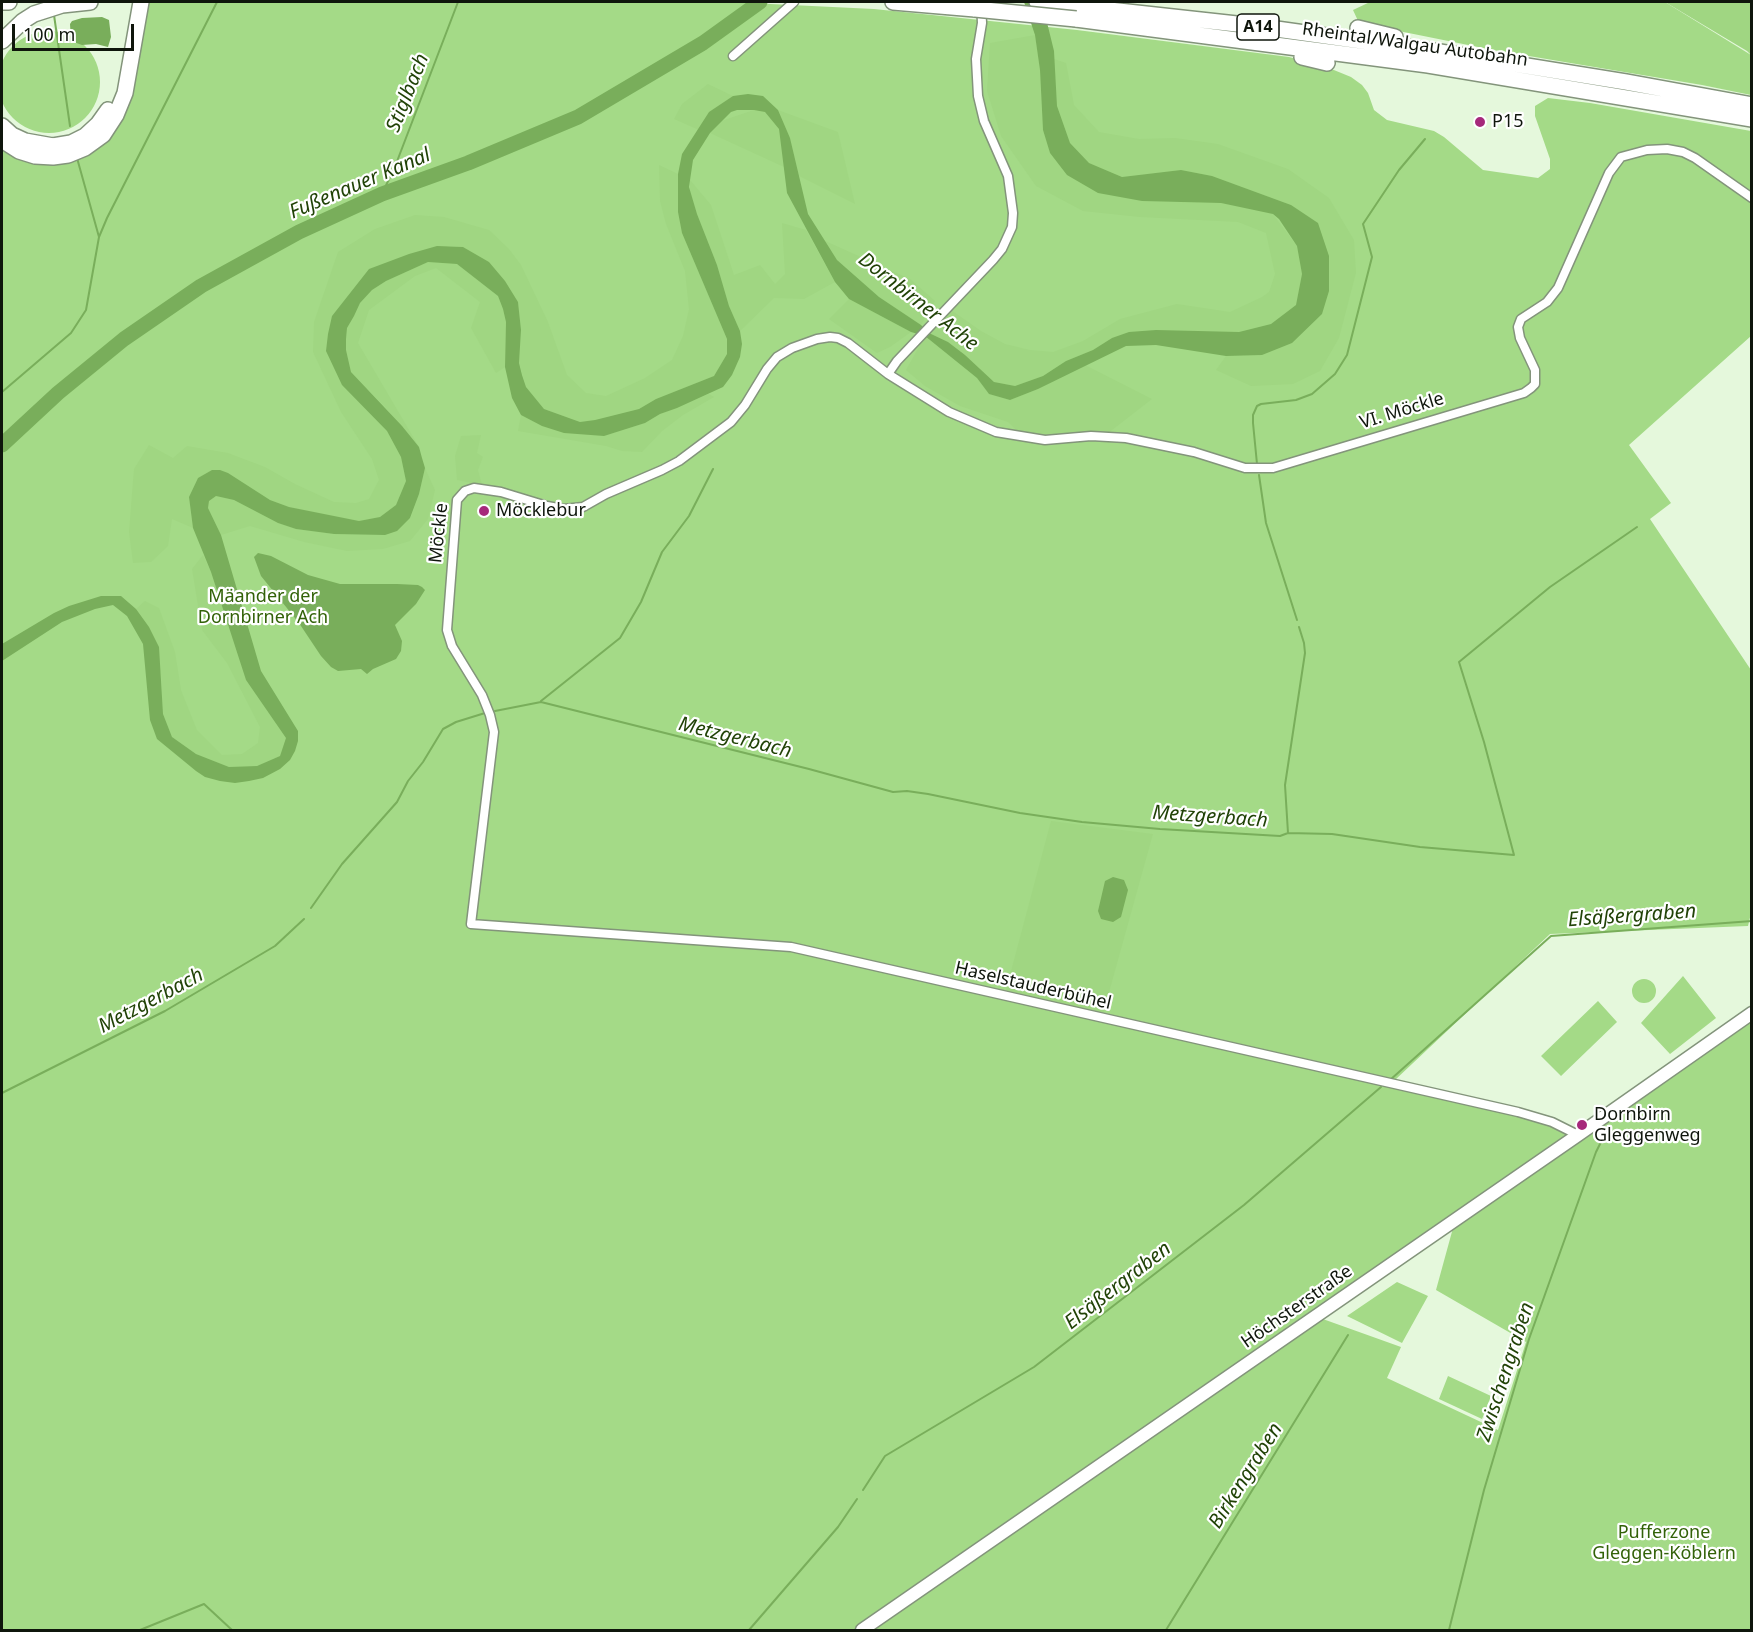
<!DOCTYPE html>
<html>
<head>
<meta charset="utf-8">
<style>
	body { margin:0 }
	#map { position:relative; width:1753px; height:1632px; overflow:hidden; background:#e5f8dc; font-family:"Noto Sans",sans-serif }
	canvas { display:block }
	.frame { position:absolute; inset:0; border:3px solid #0f160c; pointer-events:none }
	.scale { position:absolute; left:12px; top:24px; width:122px; height:27px; box-sizing:border-box; border:3px solid #0f160c; border-top:0; padding-left:8px; font-size:18px; line-height:21px; white-space:nowrap; color:#0f160c; -webkit-text-stroke:4px #fff; paint-order:stroke }
</style>
</head>
<body>
<div id="map">
<canvas width="1753" height="1632"></canvas>
<div class="frame"></div>
<div class="scale">100 m</div>
</div>
<script>
const context = document.querySelector('canvas').getContext('2d');
context.lineJoin = 'round';
function fill(path, color) { context.fillStyle = color; context.fill(path, 'evenodd'); }
const shape = rows => new Path2D(rows.map(r => 'M' + r).join(''));
function stroke(path, color, width, dash) { context.strokeStyle = color; context.lineWidth = width; context.lineCap = dash ? 'butt' : 'round'; context.setLineDash(dash || []); context.stroke(path); }
function drawText(font, color, halo, rows, align = 'center') {
  context.font = font + ' "Noto Sans",sans-serif'; context.lineWidth = 4.5; context.setLineDash([]); context.textBaseline = 'middle'; context.strokeStyle = halo; context.fillStyle = color; for (const [text, x, y, turn = 0] of rows) {
    context.save(); context.translate(x, y); context.rotate((+turn || 0) * Math.PI / 180); context.textAlign = isNaN(turn) ? turn : align; if (halo) context.strokeText(text, 0, 0); context.fillText(text, 0, 0); context.restore();
  }
}
const green = shape([
	[146,2,729,2,874,9,1077,30,1289,57,1329,68,1351,77,1362,85,1368,93,1374,110,1387,120,1434,131,1444,137,1483,170,1538,178,1550,169,1550,159,1535,116,1535,106,1548,98,1590,103,1751,131,1751,336,1629,445,1671,503,1650,519,1751,670,1752,909,1748,926,1550,934,1395,1080,1549,1123,1570,1136,856,1630,2,1630,2,147,110,133],
	[1370,2,1665,2,1751,55,1751,95,1702,85,1493,50,1359,23,1353,10],
	'-2 82a51 51 0 1 1 102 0a51 51 0 1 1-102 0Z',
	[1683,976,1716,1018,1670,1054,1641,1023],
	'1632 991a12 12 0 1 1 24 0a12 12 0 1 1-24 0Z',
	[1598,1001,1617,1022,1561,1076,1541,1056],
	[1751,1020,1751,1630,870,1630,1320,1318,1401,1347,1387,1378,1498,1430,1526,1342,1436,1290,1453,1228],
	[1397,1282,1428,1296,1402,1343,1347,1316],
	[1448,1376,1491,1396,1482,1419,1439,1399]
]);
const forest = shape([
	[1665,2,1751,2,1751,55,1747,51],
	[1035,35,1040,70,1043,130,1050,153,1142,201,1221,203,1272,213,1297,246,1302,274,1296,305,1271,324,1239,332,1112,338,1093,350,1066,361,1043,376,1015,386,994,382,965,355,948,342,929,333,951,310,981,331,1005,344,1030,350,1053,352,1083,341,1120,319,1177,304,1230,312,1262,297,1269,292,1275,274,1266,233,1238,222,1140,217,1083,211,1036,186,1001,136,987,91,990,43],
	[1054,59,1066,63,1074,105,1099,132,1139,139,1175,138,1218,144,1288,169,1329,198,1354,240,1356,273,1339,338,1320,371,1293,384,1251,386,1216,370,1226,356,1262,355,1322,314,1291,205,1212,176,1181,170,1122,177,1089,163,1070,143,1057,106],
	[708,84,733,96,709,112,699,130,674,119,682,104],
	[754,110,765,112,779,129,784,167,710,133,721,121],
	[778,110,838,132,855,204,799,176,790,138],
	[659,165,678,174,678,212,682,233,727,339,727,354,714,376,656,399,639,409,595,420,580,422,572,419,544,409,526,387,519,363,521,330,518,302,489,262,463,247,450,246,369,269,332,316,342,385,387,431,401,457,406,481,396,505,380,517,359,521,321,514,289,507,270,500,212,470,198,478,189,497,193,528,172,519,168,546,151,562,133,563,129,532,134,469,149,445,173,458,187,446,228,453,265,467,295,484,334,502,356,503,369,499,379,480,372,459,341,412,313,352,314,322,338,252,375,229,415,215,444,217,489,230,509,249,521,265,548,322,567,375,586,393,606,396,645,378,672,360,683,336,689,309,685,271,666,224,660,201],
	[690,180,711,205,734,275,760,265,775,284,785,274,782,223,806,230,835,282,804,299,774,298,740,331,729,306,717,265,697,214,690,192],
	[823,240,910,279,935,301,921,325,879,297,837,260],
	[428,262,457,264,498,296,503,309,506,322,505,367,496,373,471,328,480,302,436,268,415,276,369,310,358,343,419,447,385,407,351,372,346,350,346,339,347,328,360,303,372,290,386,281],
	[849,299,911,332,890,347,877,353,829,319],
	[925,336,977,378,989,394,1010,400,1038,389,1085,365,1152,399,1103,437,1029,442,1008,422,960,406,925,386,906,370],
	[709,394,714,397,683,415,662,431,642,452,622,451,606,446,518,431,521,415,542,426,604,436,645,423,660,414],
	[481,435,477,453,483,457,478,470,482,485,457,480,455,456,461,436],
	[425,468,435,490,428,519,410,541,383,549,347,551,304,542,250,526,221,535,208,508,209,501,216,496,234,500,278,523,296,529,334,534,381,535,404,524,411,517,419,494],
	[203,555,211,572,238,651,246,680,287,738,280,756,257,766,229,767,196,754,172,737,163,714,161,674,136,609,145,601,159,608,175,652,181,690,197,730,222,755,242,754,258,743,260,727,227,663,202,630,192,569],
	[1051,821,1153,834,1103,1014,1006,990]
]);
const water = shape([
	[1024,2,1042,2,1054,51,1057,106,1070,143,1089,163,1122,177,1181,170,1212,176,1291,205,1318,223,1329,256,1329,291,1322,314,1292,343,1262,355,1226,356,1156,345,1126,346,1038,389,1010,400,989,394,977,378,925,336,911,332,849,299,835,282,787,193,779,129,765,112,754,110,737,110,731,112,710,133,693,160,689,187,697,214,717,265,729,306,740,331,742,344,740,357,732,375,723,387,677,408,660,414,645,423,604,436,564,433,542,426,521,415,512,398,505,367,506,322,503,309,498,296,457,264,428,262,386,281,372,290,360,303,354,316,347,328,346,339,346,350,351,372,402,426,419,447,422,458,425,468,419,494,410,518,397,531,385,535,334,534,296,529,278,523,234,500,216,496,209,501,208,508,221,535,261,671,298,731,298,741,295,751,290,760,280,769,263,778,249,781,235,783,220,781,205,777,196,771,157,739,150,720,143,644,127,616,113,605,95,609,62,622,2,661,2,644,54,613,69,606,101,596,121,596,136,609,149,627,159,647,163,714,172,737,196,754,229,767,257,766,280,756,286,738,246,680,211,572,193,528,189,497,198,478,212,470,220,470,228,473,270,500,289,507,359,521,380,517,396,505,406,481,401,457,387,431,342,385,326,351,328,334,332,316,369,269,409,254,437,246,463,247,489,262,505,281,518,302,521,330,519,363,522,375,526,387,544,409,580,422,595,420,639,409,656,399,714,376,727,354,727,339,682,233,678,212,678,174,682,154,709,112,733,96,748,94,763,96,778,110,790,138,808,214,837,260,879,297,921,325,929,333,948,342,965,355,994,382,1015,386,1043,376,1066,361,1093,350,1112,338,1129,332,1156,330,1239,332,1271,324,1296,305,1302,274,1297,246,1279,219,1273,214,1221,203,1142,201,1098,193,1067,175,1050,153,1043,130,1040,70,1035,35],
	[82,18,102,17,109,20,111,37,108,47,96,44,82,45,71,41,70,24,72,21],
	[258,553,271,556,308,575,340,584,397,584,418,585,422,587,425,590,416,604,395,625,402,641,401,651,396,659,373,669,367,674,361,669,338,671,331,667,321,656,299,623,261,576,254,557],
	[1113,877,1124,880,1128,890,1121,917,1113,922,1101,919,1098,911,1105,881]
]);
const stream = shape([
	[54,15,70,126],
	[77,158,99,237],
	[382,194,396,164,458,2],
	[2,392,71,333,86,310,99,237,107,218,217,2],
	[1257,464,1253,423,1253,415,1257,406,1261,404,1296,400,1312,394,1335,374,1347,355,1372,257,1363,224,1399,170,1425,139],
	[1259,475,1266,523,1297,620],
	[541,701,620,638,641,602,662,552,689,516,713,469],
	[495,711,541,702,809,769,893,792,907,791,928,794,1020,813,1082,822,1160,829,1280,836,1288,833,1332,834,1420,847,1514,855,1484,742,1459,662,1550,587,1637,527],
	[1288,833,1285,785,1305,653,1304,643,1299,627],
	[311,908,342,864,397,802,408,781,423,762,443,729,456,722,485,713],
	[1390,1080,1551,936,1752,921],
	[2,1093,165,1011,275,946,304,919],
	[863,1490,885,1456,1034,1367,1244,1205,1381,1087],
	[140,1630,204,1604,232,1630],
	[749,1630,838,1527,857,1499],
	[1166,1630,1348,1335],
	[1449,1630,1484,1490,1529,1339,1596,1152,1608,1128]
]);
const river = shape([
	[2,445,58,393,124,339,201,286,299,232,382,194,468,163,578,117,703,43,760,2]
]);
const minor = shape([
	[733,56,794,2],
	[888,374,897,361,993,260,1002,249,1012,227,1013,213,1008,176,984,121,978,96,976,59,982,23,981,2],
	[1578,1135,1552,1122,1518,1112,791,947,471,924,494,732,490,715,482,695,452,646,447,630,457,500,465,491,474,488,501,492,547,506,564,509,583,507,606,494,662,470,679,461,731,422,745,405,767,369,777,357,792,348,817,339,830,337,838,338,848,343,888,374,949,412,996,432,1045,440,1091,436,1126,438,1194,452,1245,468,1273,468,1524,393,1531,388,1535,384,1535,370,1520,338,1518,327,1521,319,1547,302,1558,288,1609,173,1621,157,1647,150,1667,149,1683,152,1695,158,1752,198]
]);
const secondary = shape([
	[862,1630,1578,1135,1752,1013]
]);
const motorway = shape([
	[2,2,9,2],
	[893,2,975,9],
	[1037,2,1255,26,1440,52,1626,82,1752,105],
	[1076,19,1428,65,1752,119],
	[1358,28,1395,37],
	[2,41,23,21,34,14,62,5,90,2],
	[1302,57,1327,63],
	[2,126,12,135,25,141,53,146,71,143,85,136,98,124,108,110],
	[2,140,19,151,35,156,53,157,68,155,85,148,103,135,116,115,125,93,141,2]
]);
const motorwayBridge = shape([
	[975,9,1076,19]
]);
const markers = [
	[1480,122,6,"#a6297b"],
	[484,511,6,"#a6297b"],
	[1582,1125,6,"#a6297b"]
];
const shields = [
	[1258,27,42]
];
const shieldNames = [
	["A14",1258,27]
];
const streetNames = [
	["Rheintal/Walgau Autobahn",1415,45,8],
	["VI. Möckle",1402,411,-17],
	["Möckle",439,533,-84],
	["Haselstauderbühel",1033,986,13],
	["Höchsterstraße",1297,1307,-35]
];
const poiNames = [
	["P15",1492,122],
	["Möcklebur",496,511],
	["Dornbirn",1594,1115],
	["Gleggenweg",1594,1136]
];
const parkNames = [
	["Mäander der",263,597],
	["Dornbirner Ach",263,618],
	["Pufferzone",1664,1533],
	["Gleggen-Köblern",1664,1554]
];
const waterNames = [
	["Stiglbach",408,93,-68],
	["Fußenauer Kanal",360,184,-23],
	["Dornbirner Ache",918,302,38],
	["Metzgerbach",735,738,14],
	["Metzgerbach",1210,817,4],
	["Elsäßergraben",1632,916,-4],
	["Metzgerbach",151,1001,-28],
	["Elsäßergraben",1118,1286,-38],
	["Zwischengraben",1506,1372,-72],
	["Birkengraben",1246,1476,-58]
];
fill(green, '#a4da87');
fill(forest, '#a0d682');
fill(water, '#79ae5b');
stroke(stream, '#79ae5b', 2);
stroke(river, '#79ae5b', 15);
stroke(minor, '#83947b', 11);
stroke(secondary, '#83947b', 15);
stroke(motorway, '#83947b', 18);
stroke(minor, '#fff', 8);
stroke(secondary, '#fff', 12);
stroke(motorway, '#fff', 15);
stroke(motorwayBridge, '#83947b', 18, []);
stroke(motorwayBridge, '#fff', 15);
for (const [x, y, r, color] of markers) { const dot = new Path2D(); dot.arc(x, y, r, 0, 2 * Math.PI); context.fillStyle = color; context.fill(dot); stroke(dot, '#fff', 2); }
for (const [x, y, w] of shields) { const box = new Path2D(); box.roundRect(x - w / 2, y - 13, w, 26, 4.5); context.fillStyle = '#fff'; context.fill(box); stroke(box, '#0f160c', 1.5); }
drawText('bold 16px', '#0f160c', null, shieldNames);
drawText('18px', '#0f160c', '#fff', streetNames);
drawText('18px', '#0f160c', '#fff', poiNames, 'left');
drawText('18px', '#326208', '#fff', parkNames);
drawText('italic 20px', '#214307', '#fff', waterNames);
</script>
</body>
</html>
